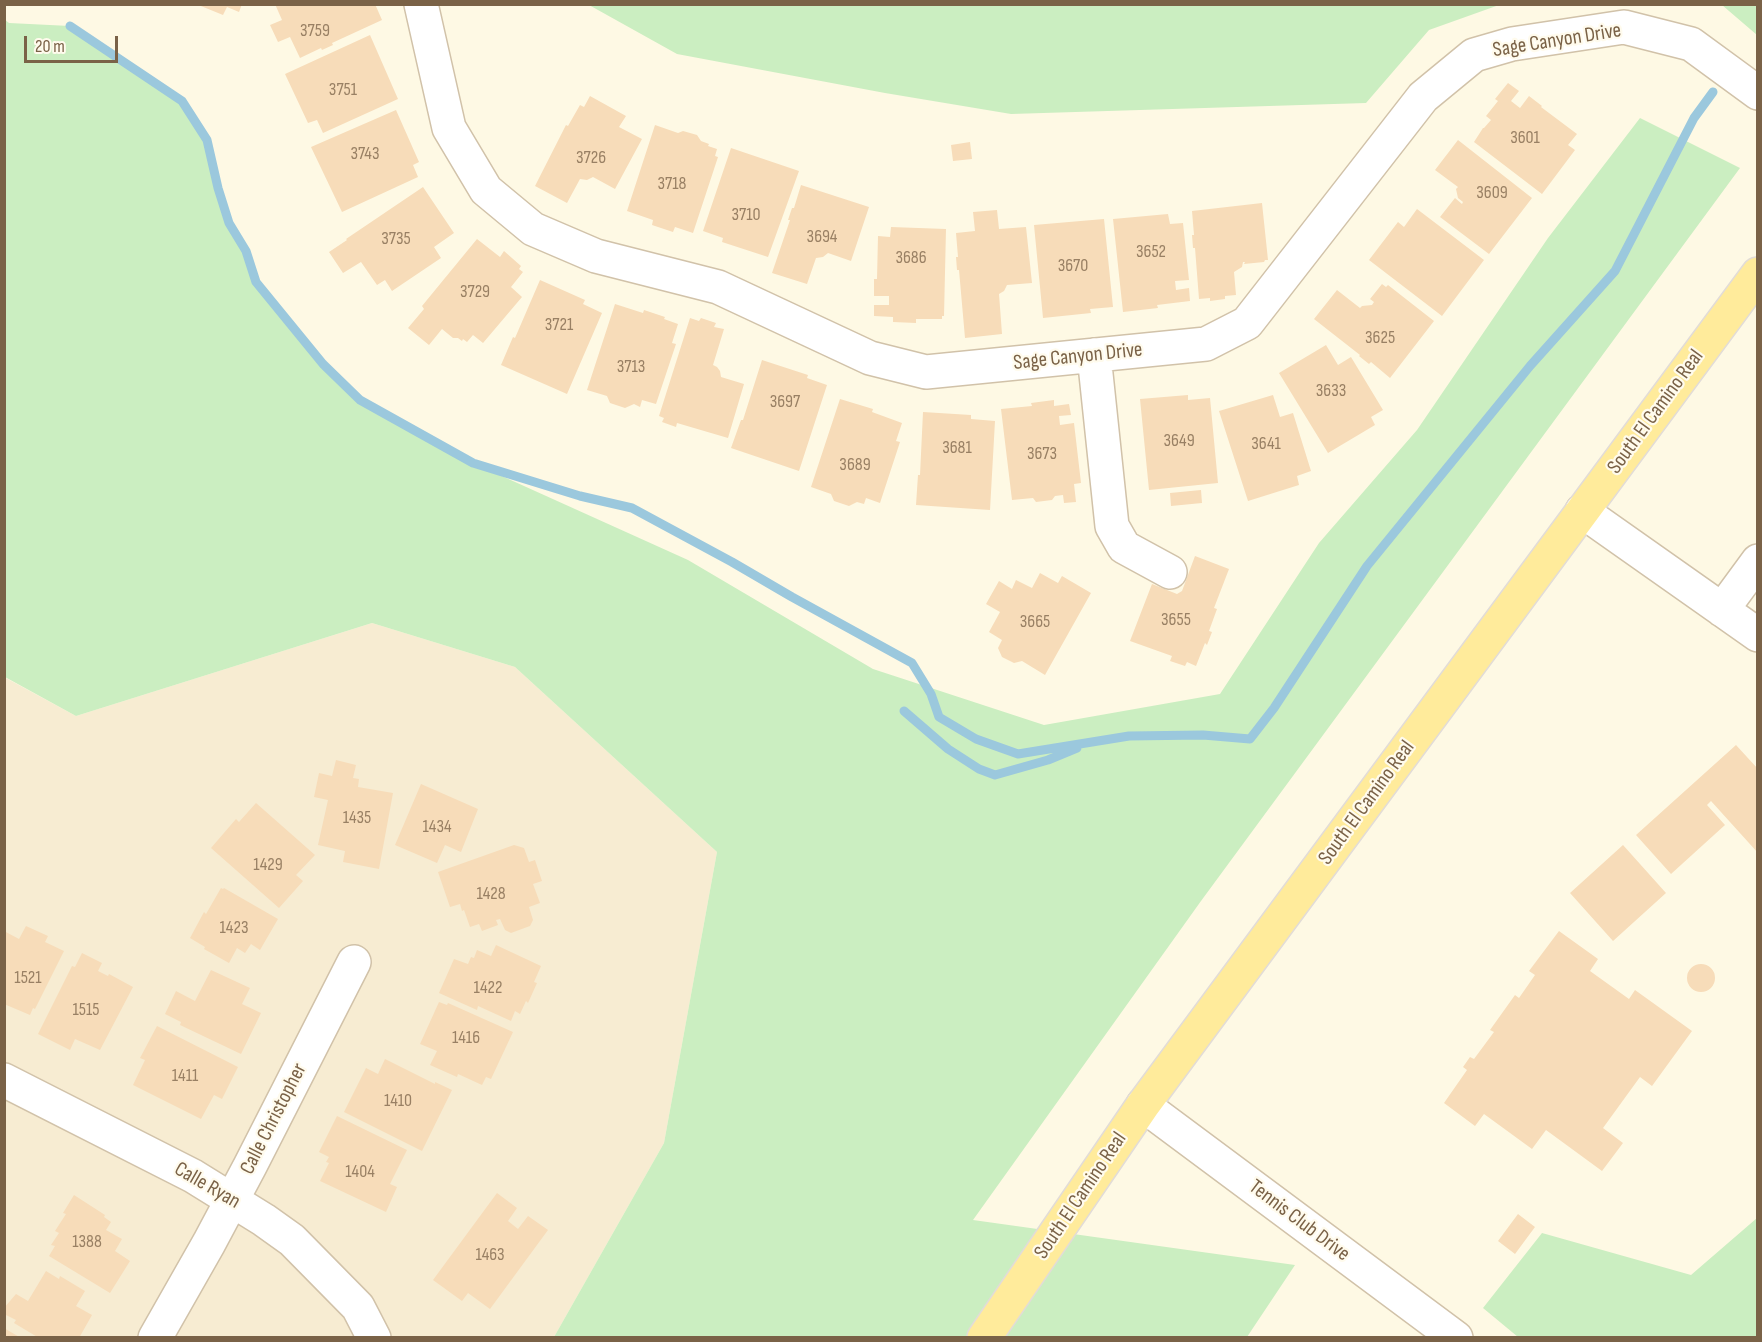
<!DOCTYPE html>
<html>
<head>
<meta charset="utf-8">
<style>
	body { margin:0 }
	#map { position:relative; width:1762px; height:1342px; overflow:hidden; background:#fef9e4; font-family:"Sofia Sans Condensed",sans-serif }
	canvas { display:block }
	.frame { position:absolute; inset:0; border:6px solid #7a6247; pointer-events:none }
	.scale { position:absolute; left:24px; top:36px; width:94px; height:27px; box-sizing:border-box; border:3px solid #7a6247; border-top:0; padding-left:8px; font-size:18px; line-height:21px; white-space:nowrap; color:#7a6247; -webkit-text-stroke:4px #fffbed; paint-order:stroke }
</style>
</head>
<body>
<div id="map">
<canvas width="1762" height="1342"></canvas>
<div class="frame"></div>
<div class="scale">20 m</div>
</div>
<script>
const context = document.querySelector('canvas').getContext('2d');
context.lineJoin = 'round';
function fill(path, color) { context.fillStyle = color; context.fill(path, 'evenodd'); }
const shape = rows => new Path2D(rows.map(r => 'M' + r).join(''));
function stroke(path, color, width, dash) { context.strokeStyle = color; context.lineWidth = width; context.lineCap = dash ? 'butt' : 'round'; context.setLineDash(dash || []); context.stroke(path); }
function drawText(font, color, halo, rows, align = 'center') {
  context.font = font + ' "Sofia Sans Condensed",sans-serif'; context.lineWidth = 4.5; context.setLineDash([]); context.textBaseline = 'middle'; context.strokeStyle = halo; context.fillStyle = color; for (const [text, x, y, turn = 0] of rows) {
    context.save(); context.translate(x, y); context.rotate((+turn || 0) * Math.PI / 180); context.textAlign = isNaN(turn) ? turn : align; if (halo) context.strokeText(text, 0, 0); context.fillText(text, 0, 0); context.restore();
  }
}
const residential = shape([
	[372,623,515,667,717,852,664,1143,554,1337,5,1337,4,677,76,716]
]);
const green = shape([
	[589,5,1499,5,1429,30,1366,103,1011,114,885,93,677,54],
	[1722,5,1757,5,1757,35],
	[4,19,9,23,70,26,182,101,207,140,218,188,229,223,246,251,256,282,323,364,360,400,473,463,688,560,873,669,1044,725,1220,694,1319,543,1417,430,1548,238,1640,118,1740,168,1201,901,973,1220,1295,1265,1247,1337,554,1337,664,1143,717,852,515,667,372,623,76,716,5,677],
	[1757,1218,1757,1337,1518,1337,1483,1308,1542,1233,1691,1275]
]);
const stream = shape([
	[70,26,182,101,207,140,218,188,229,223,246,251,256,282,323,364,360,400,473,463,580,496,632,508,732,562,792,597,912,663,931,694,939,717,976,739,1018,754,1129,736,1203,735,1250,739,1274,708,1367,566,1530,366,1615,271,1694,118,1713,92],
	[904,711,948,749,979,769,995,775,1048,760,1077,748]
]);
const building = shape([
	[196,4,242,4,239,12,227,7,223,15],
	[275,4,375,4,382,20,332,43,333,45,322,50,321,48,300,58,290,37,278,42,270,25,282,20],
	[370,35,398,99,323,133,317,120,308,123,285,74],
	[1508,83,1519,91,1511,101,1520,108,1529,96,1542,106,1541,107,1577,134,1568,145,1575,150,1542,194,1474,142,1483,128,1484,128,1491,120,1486,116,1498,101,1495,99],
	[590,96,626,116,619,127,642,139,615,189,593,177,587,180,580,179,567,203,535,186,566,125,568,126,580,105,584,107],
	[396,110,419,162,413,165,418,177,342,212,311,147],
	[655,125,678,133,683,131,697,135,701,141,709,144,708,146,717,149,715,156,718,157,693,233,675,227,673,232,652,225,653,220,627,211],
	[1458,140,1532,198,1489,254,1440,217,1455,198,1462,204,1463,202,1458,198,1456,189,1458,187,1435,170],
	[970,142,972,159,953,161,951,145],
	[731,148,799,171,768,257,722,242,723,238,703,231],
	[801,185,869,207,851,261,828,253,823,257,816,258,807,284,772,273,790,220,788,220,792,208,794,208],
	[423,187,454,233,434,247,441,258,392,291,385,280,377,285,361,262,343,273,329,252,347,240,346,239],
	[1262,203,1268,260,1265,260,1264,262,1244,264,1245,262,1243,262,1242,267,1234,272,1236,295,1225,296,1225,299,1210,301,1210,298,1199,299,1195,248,1193,248,1192,235,1194,235,1192,211],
	[1417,209,1484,260,1442,316,1369,260,1398,222,1404,227],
	[997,210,999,229,1026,227,1032,283,1007,285,1004,291,999,294,1002,334,965,338,959,270,957,270,956,257,958,257,956,233,975,231,973,212],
	[1168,214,1170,224,1183,223,1189,280,1175,281,1176,290,1189,288,1190,301,1157,305,1158,308,1123,312,1113,219],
	[1104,219,1113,307,1090,309,1091,313,1043,318,1034,225],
	[891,227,946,229,944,316,942,316,942,319,916,319,916,323,893,322,893,317,874,316,874,305,889,305,889,296,874,296,874,279,877,279,878,236,890,237],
	[477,239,500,257,504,251,521,266,519,269,523,272,511,287,522,297,483,343,473,335,467,342,463,339,462,341,458,338,453,338,442,329,429,345,408,328,424,309,422,306],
	[540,280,585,300,583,304,602,313,567,394,501,365,513,337,515,338],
	[1382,284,1386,287,1388,285,1434,321,1390,378,1371,362,1369,364,1359,356,1360,355,1314,319,1337,290,1360,308,1362,306,1372,305,1374,302,1370,299],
	[615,304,643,313,644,310,665,317,664,319,678,324,672,343,676,344,656,404,642,400,640,407,634,404,625,408,610,403,607,396,587,390],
	[690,318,699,321,701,318,716,323,714,327,724,329,713,365,717,367,720,371,721,377,744,384,728,438,677,423,676,427,662,422,664,418,659,416],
	[1326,345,1338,365,1351,357,1383,410,1371,417,1375,425,1328,453,1279,373],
	[762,360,808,375,807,378,827,385,799,471,731,448,741,420,743,420],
	[1188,395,1188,400,1210,398,1218,483,1149,490,1140,399],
	[1273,395,1280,417,1293,413,1311,471,1297,476,1299,485,1248,501,1219,411],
	[840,399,873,409,872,412,902,423,896,441,900,442,880,503,866,498,864,504,857,502,849,506,834,501,831,494,811,487],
	[1054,400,1054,406,1069,404,1071,415,1059,416,1060,425,1074,423,1081,483,1074,484,1076,502,1064,503,1063,495,1055,496,1052,500,1036,502,1033,498,1012,500,1001,409,1032,406,1031,403],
	[923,412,971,415,971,419,995,421,990,510,916,505,918,475,920,475],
	[1201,490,1202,503,1171,506,1170,493],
	[1195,556,1229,569,1214,608,1217,609,1209,631,1212,632,1207,645,1205,643,1196,666,1187,662,1185,666,1170,661,1172,656,1130,641,1152,584,1177,594,1182,591],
	[1040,573,1058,583,1062,576,1091,593,1045,675,1022,661,1014,663,1002,657,998,648,1002,640,989,632,1000,612,986,604,999,581,1012,589,1016,580,1032,588],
	[1736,745,1758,769,1758,853,1711,801,1707,805,1725,825,1671,874,1636,835],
	[336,760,356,765,353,778,359,779,358,787,393,793,379,869,343,862,345,851,318,845,328,800,314,797,319,773,332,776],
	[421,784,478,809,461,852,445,845,437,863,395,845],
	[256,803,315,855,296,875,303,881,279,908,211,848,236,819,239,822],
	[514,845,524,848,529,862,535,860,542,881,533,884,540,903,529,907,533,920,530,926,511,933,505,930,500,919,496,920,498,925,482,931,479,924,470,927,464,910,462,911,460,904,450,907,438,872],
	[1623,845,1666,893,1613,941,1570,893],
	[221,888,223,889,224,888,278,919,260,950,251,944,245,953,237,948,229,963,204,949,205,947,190,938,204,912,206,914],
	[26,926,48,936,45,942,64,951,35,1009,33,1008,30,1015,4,1004,4,931,19,939],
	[1559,931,1598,959,1590,971,1629,999,1635,990,1692,1031,1652,1086,1640,1077,1603,1128,1623,1143,1602,1171,1546,1130,1532,1149,1484,1114,1475,1126,1444,1103,1467,1070,1463,1067,1470,1057,1474,1059,1494,1032,1490,1030,1515,995,1519,998,1535,975,1529,971],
	[496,945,541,966,534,982,537,983,528,1003,526,1001,520,1014,515,1011,511,1021,478,1006,477,1010,439,993,454,959,468,964,471,957,474,958,477,950,491,956],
	[82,953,102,963,98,971,108,976,109,974,133,987,100,1050,75,1039,70,1050,38,1034,72,966,75,967],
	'1687 978a14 14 0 1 1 28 0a14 14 0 1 1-28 0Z',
	[211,970,250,988,242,1004,261,1013,241,1054,180,1025,181,1022,165,1014,176,991,195,1001],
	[439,1002,447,1005,448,1003,513,1032,491,1079,486,1077,482,1085,458,1074,457,1077,430,1065,437,1051,420,1044],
	[157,1026,238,1067,222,1099,214,1095,201,1119,133,1085,145,1060,140,1058],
	[385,1059,435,1084,435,1082,452,1090,422,1151,344,1112,366,1068,378,1074],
	[337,1116,407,1150,390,1184,397,1187,386,1212,320,1181,329,1163,326,1162,329,1157,319,1152],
	[497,1193,517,1208,508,1221,518,1229,528,1216,548,1230,490,1309,468,1293,462,1301,433,1280],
	[74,1195,105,1215,104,1217,111,1222,106,1230,122,1239,115,1251,130,1261,110,1293,49,1256,55,1246,51,1245,59,1233,55,1231,66,1214,63,1213],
	[1518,1214,1535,1227,1515,1254,1498,1241],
	[46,1271,59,1279,60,1276,85,1291,76,1306,92,1315,79,1338,39,1338,14,1323,16,1320,4,1314,4,1308,16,1294,28,1301],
	[4,1328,21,1338,4,1338]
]);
const minor = shape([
	[421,4,449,128,486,190,533,229,596,256,718,287,870,358,926,372,1206,344,1247,323,1423,97,1474,55,1512,44,1624,27,1691,44,1758,93],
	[1094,355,1112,526,1124,547,1170,572],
	[1582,511,1758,635],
	[1722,610,1758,561],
	[4,1080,193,1176,264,1220,292,1240,358,1307,374,1338],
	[1143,1105,1456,1338],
	[155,1338,209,1243,250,1166,354,962]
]);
const major = shape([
	[984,1338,1143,1105,1758,274]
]);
const numberNames = [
	["3759",315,31],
	["3751",343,90],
	["3601",1525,138],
	["3743",365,154],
	["3726",591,158],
	["3718",672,184],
	["3609",1492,193],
	["3710",746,215],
	["3694",822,237],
	["3735",396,239],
	["3652",1151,252],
	["3686",911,258],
	["3670",1073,266],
	["3729",475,292],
	["3721",559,325],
	["3625",1380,338],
	["3713",631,367],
	["3633",1331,391],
	["3697",785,402],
	["3649",1179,441],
	["3641",1266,444],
	["3681",957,448],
	["3673",1042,454],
	["3689",855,465],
	["3655",1176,620],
	["3665",1035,622],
	["1435",357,818],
	["1434",437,827],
	["1429",268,865],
	["1428",491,894],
	["1423",234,928],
	["1521",28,978],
	["1422",488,988],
	["1515",86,1010],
	["1416",466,1038],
	["1411",185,1076],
	["1410",398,1101],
	["1404",360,1172],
	["1388",87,1242],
	["1463",490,1255]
];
const streetNames = [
	["Sage Canyon Drive",1557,41,-9],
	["Sage Canyon Drive",1078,357,-6],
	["South El Camino Real",1656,412,-54],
	["South El Camino Real",1367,803,-54],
	["Calle Christopher",274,1119,-63],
	["Calle Ryan",207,1186,30],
	["South El Camino Real",1081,1196,-56],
	["Tennis Club Drive",1299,1221,37]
];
fill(residential, '#f7ecd2');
fill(green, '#cbeec1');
stroke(stream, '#9bc8dd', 9);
fill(building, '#f7dcb9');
stroke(minor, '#d1c2a9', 36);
stroke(major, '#e2dcd7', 36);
stroke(minor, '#fff', 33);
stroke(major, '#ffeb9b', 33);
drawText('18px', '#998064', null, numberNames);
drawText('21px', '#7a6247', '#fffbed', streetNames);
</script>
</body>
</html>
